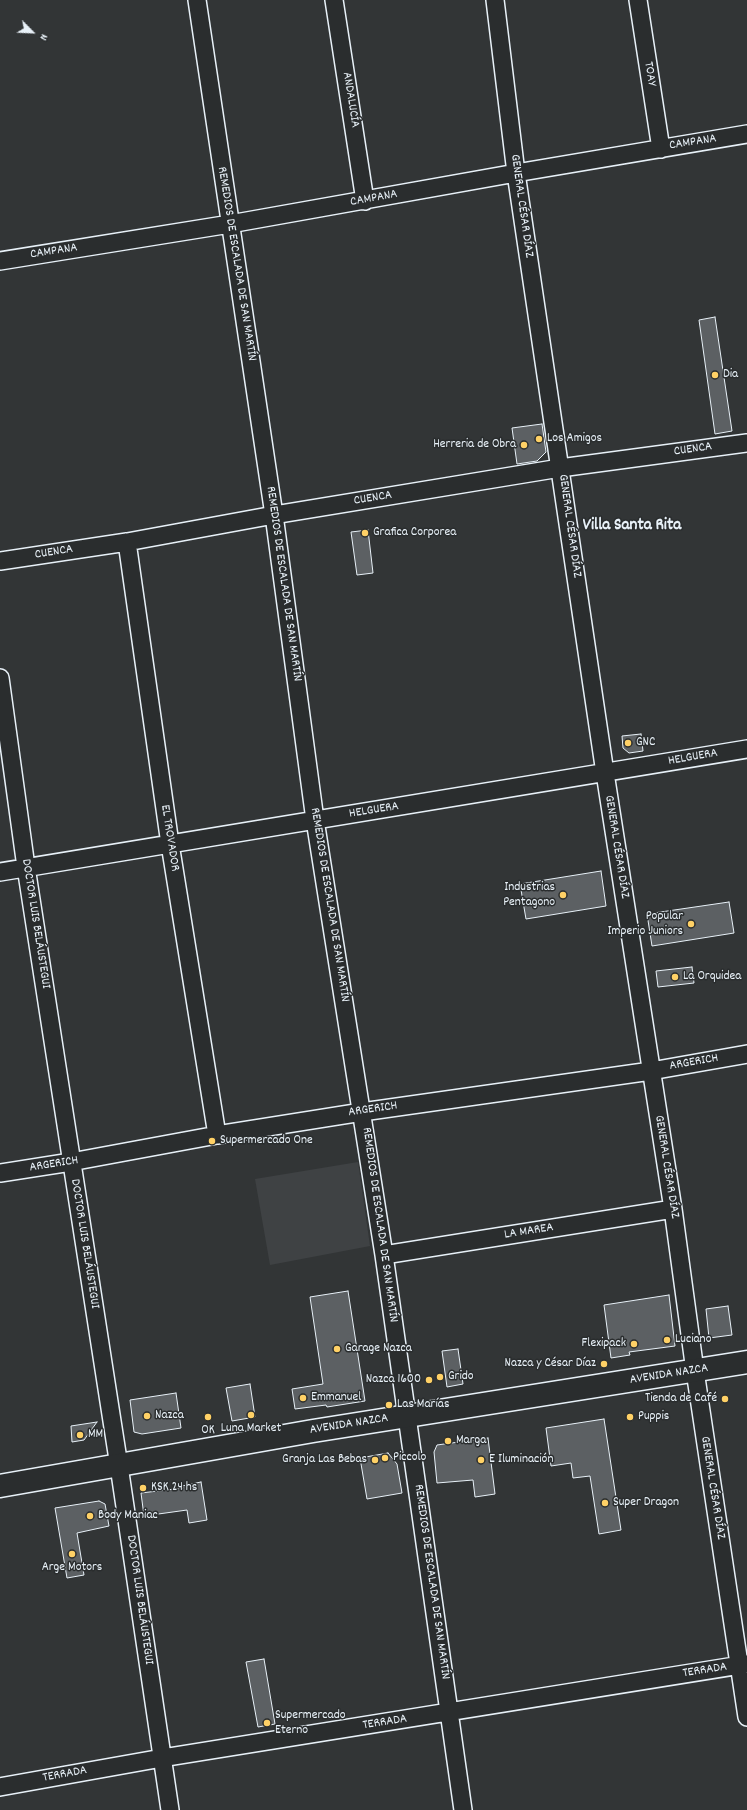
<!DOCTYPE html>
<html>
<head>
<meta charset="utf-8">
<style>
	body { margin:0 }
	#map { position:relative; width:747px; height:1810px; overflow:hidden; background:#323536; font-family:Dekko,sans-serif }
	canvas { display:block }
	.north { position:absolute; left:12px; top:12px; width:40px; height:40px; -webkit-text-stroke:3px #2a2d2e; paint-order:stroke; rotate:114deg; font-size:11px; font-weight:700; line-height:16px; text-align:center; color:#e8f1f8 }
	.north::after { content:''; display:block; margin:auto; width:14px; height:18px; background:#e8f1f8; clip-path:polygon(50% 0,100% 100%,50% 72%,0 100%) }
</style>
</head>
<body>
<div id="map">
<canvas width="747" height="1810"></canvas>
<div class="north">N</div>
</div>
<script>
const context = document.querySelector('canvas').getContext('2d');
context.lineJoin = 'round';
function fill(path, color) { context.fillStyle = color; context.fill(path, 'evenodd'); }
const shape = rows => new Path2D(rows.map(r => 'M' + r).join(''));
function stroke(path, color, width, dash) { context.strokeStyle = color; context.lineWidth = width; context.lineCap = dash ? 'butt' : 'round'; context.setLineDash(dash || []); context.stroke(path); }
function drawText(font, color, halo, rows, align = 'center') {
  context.font = font + ' Dekko,sans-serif'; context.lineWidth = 3; context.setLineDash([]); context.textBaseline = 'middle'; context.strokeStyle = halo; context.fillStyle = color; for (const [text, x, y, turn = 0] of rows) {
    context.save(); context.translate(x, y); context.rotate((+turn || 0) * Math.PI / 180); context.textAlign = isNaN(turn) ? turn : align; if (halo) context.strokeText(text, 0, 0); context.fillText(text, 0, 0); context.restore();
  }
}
const built = shape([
	[358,1162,370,1246,270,1265,255,1179]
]);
const building = shape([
	[715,317,732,431,715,434,699,320,715,317],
	[542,424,546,452,537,461,517,464,512,428,542,424],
	[368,530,373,573,357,575,351,532,368,530],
	[641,734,643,751,629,753,623,748,622,736,641,734],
	[601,871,606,906,526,919,520,884,601,871],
	[729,902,734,933,652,946,647,914,729,902],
	[692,967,694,983,658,987,656,971,692,967],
	[348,1291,365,1401,327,1407,326,1405,295,1409,292,1389,323,1384,310,1297,348,1291],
	[669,1295,675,1346,629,1352,630,1355,611,1358,604,1305,669,1295],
	[728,1306,732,1335,709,1338,706,1309,728,1306],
	[458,1349,463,1384,447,1387,442,1351,458,1349],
	[250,1384,255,1417,232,1421,226,1388,250,1384],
	[176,1393,181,1428,142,1434,134,1432,130,1400,176,1393],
	[604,1419,621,1530,599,1534,590,1476,573,1478,571,1463,551,1466,546,1428,604,1419],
	[97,1422,84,1440,72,1442,71,1426,97,1422],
	[488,1438,495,1494,475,1497,473,1480,437,1483,434,1452,437,1445,488,1438],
	[388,1453,397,1464,402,1493,367,1499,360,1458,388,1453],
	[201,1482,207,1520,189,1523,187,1510,144,1516,141,1493,183,1488,182,1486,201,1482],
	[99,1501,105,1504,109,1526,77,1533,84,1575,67,1578,55,1508,99,1501],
	[264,1659,275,1724,258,1727,246,1662,264,1659]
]);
const street = shape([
	[197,0,274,515,315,820,384,1255,463,1810],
	[334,0,365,201],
	[495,0,516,173,605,773,673,1209,695,1371,747,1717],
	[638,0,661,149],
	[0,261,230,224,516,173,747,134],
	[127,542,170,844,217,1135],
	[0,561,127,542,274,515,560,468,747,443],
	[0,678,26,867,119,1466,170,1810],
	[0,872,747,749],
	[0,1173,71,1162,217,1135,362,1112,651,1071,747,1054],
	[384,1255,673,1209],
	[0,1787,162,1758,747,1664]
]);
const secondary = shape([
	[0,1486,313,1431,747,1362]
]);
const markers = [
	[715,375,4,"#ffd166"],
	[539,439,4,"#ffd166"],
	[524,445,4,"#ffd166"],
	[365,533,4,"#ffd166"],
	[628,743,4,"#ffd166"],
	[563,895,4,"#ffd166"],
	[691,924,4,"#ffd166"],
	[675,977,4,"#ffd166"],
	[212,1141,4,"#ffd166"],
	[667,1340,4,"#ffd166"],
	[634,1344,4,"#ffd166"],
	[337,1349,4,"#ffd166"],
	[604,1364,4,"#ffd166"],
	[440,1377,4,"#ffd166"],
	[429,1380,4,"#ffd166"],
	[303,1398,4,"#ffd166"],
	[725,1399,4,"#ffd166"],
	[389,1405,4,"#ffd166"],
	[251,1415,4,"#ffd166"],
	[147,1416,4,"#ffd166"],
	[208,1417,4,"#ffd166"],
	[630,1417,4,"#ffd166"],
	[80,1435,4,"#ffd166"],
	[448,1441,4,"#ffd166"],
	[385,1458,4,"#ffd166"],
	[375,1460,4,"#ffd166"],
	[481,1460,4,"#ffd166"],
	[143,1488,4,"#ffd166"],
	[605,1503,4,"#ffd166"],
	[90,1516,4,"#ffd166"],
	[72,1554,4,"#ffd166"],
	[267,1723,4,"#ffd166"]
];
const streetNames = [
	["TOAY",649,74,81],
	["ANDALUCÍA",350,100,81],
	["CAMPANA",693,143,-9],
	["CAMPANA",374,199,-10],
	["GENERAL CÉSAR DÍAZ",521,206,82],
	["CAMPANA",54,252,-9],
	["REMEDIOS DE ESCALADA DE SAN MARTÍN",236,264,81],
	["CUENCA",693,450,-8],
	["CUENCA",373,499,-9],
	["GENERAL CÉSAR DÍAZ",569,526,82],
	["CUENCA",54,553,-9],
	["REMEDIOS DE ESCALADA DE SAN MARTÍN",283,584,82],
	["HELGUERA",693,758,-10],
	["HELGUERA",374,811,-9],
	["EL TROVADOR",169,838,81],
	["GENERAL CÉSAR DÍAZ",616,847,81],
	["REMEDIOS DE ESCALADA DE SAN MARTÍN",329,905,81],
	["DOCTOR LUIS BELÁUSTEGUI",35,924,81],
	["ARGERICH",694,1063,-10],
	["ARGERICH",373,1110,-8],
	["ARGERICH",54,1165,-9],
	["GENERAL CÉSAR DÍAZ",666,1167,81],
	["REMEDIOS DE ESCALADA DE SAN MARTÍN",379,1225,82],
	["LA MAREA",529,1232,-9],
	["DOCTOR LUIS BELÁUSTEGUI",84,1244,81],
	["AVENIDA NAZCA",669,1375,-9],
	["AVENIDA NAZCA",349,1425,-9],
	["GENERAL CÉSAR DÍAZ",712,1488,81],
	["REMEDIOS DE ESCALADA DE SAN MARTÍN",431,1582,82],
	["DOCTOR LUIS BELÁUSTEGUI",139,1600,82],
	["TERRADA",705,1671,-9],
	["TERRADA",385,1723,-9],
	["TERRADA",65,1775,-10]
];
const poiNames = [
	["Dia",723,375],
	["Los Amigos",547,439],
	["Herreria de Obra",516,445,"right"],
	["Grafica Corporea",373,533],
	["GNC",636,743],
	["Industrias",555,888,"right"],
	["Pentagono",555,903,"right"],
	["Popular",683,917,"right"],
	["Imperio Juniors",683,932,"right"],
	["La Orquidea",683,977],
	["Supermercado One",220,1141],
	["Luciano",675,1340],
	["Flexipack",626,1344,"right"],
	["Garage Nazca",345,1349],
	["Nazca y César Díaz",596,1364,"right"],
	["Grido",448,1377],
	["Nazca 1600",421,1380,"right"],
	["Emmanuel",311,1398],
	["Tienda de Café",717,1399,"right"],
	["Las Marías",397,1405],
	["Nazca",155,1416],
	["Puppis",638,1417],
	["Luna Market",251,1429,"center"],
	["OK",208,1431,"center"],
	["MM",88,1435],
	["Marga",456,1441],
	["Piccolo",393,1458],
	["Granja Las Bebas",367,1460,"right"],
	["E Iluminación",489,1460],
	["KSK 24 hs",151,1488],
	["Super Dragon",613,1503],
	["Body Maniac",98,1516],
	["Arge Motors",72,1568,"center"],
	["Supermercado",275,1716],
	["Eterno",275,1731]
];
const districtNames = [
	["Villa Santa Rita",632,527]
];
fill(built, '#3f4244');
fill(building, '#5c6063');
stroke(building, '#e8f1f8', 1);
stroke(street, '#e8f1f8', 20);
stroke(secondary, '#e8f1f8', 25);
stroke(street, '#2a2d2e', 17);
stroke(secondary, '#2a2d2e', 22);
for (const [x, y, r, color] of markers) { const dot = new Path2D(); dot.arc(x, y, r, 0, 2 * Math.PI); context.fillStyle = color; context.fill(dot); stroke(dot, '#2a2d2e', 1.5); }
drawText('13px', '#e8f1f8', '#2a2d2e', streetNames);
drawText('13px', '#e8f1f8', '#2a2d2e', poiNames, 'left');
drawText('bold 17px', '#e8f1f8', '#2a2d2e', districtNames);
</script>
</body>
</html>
